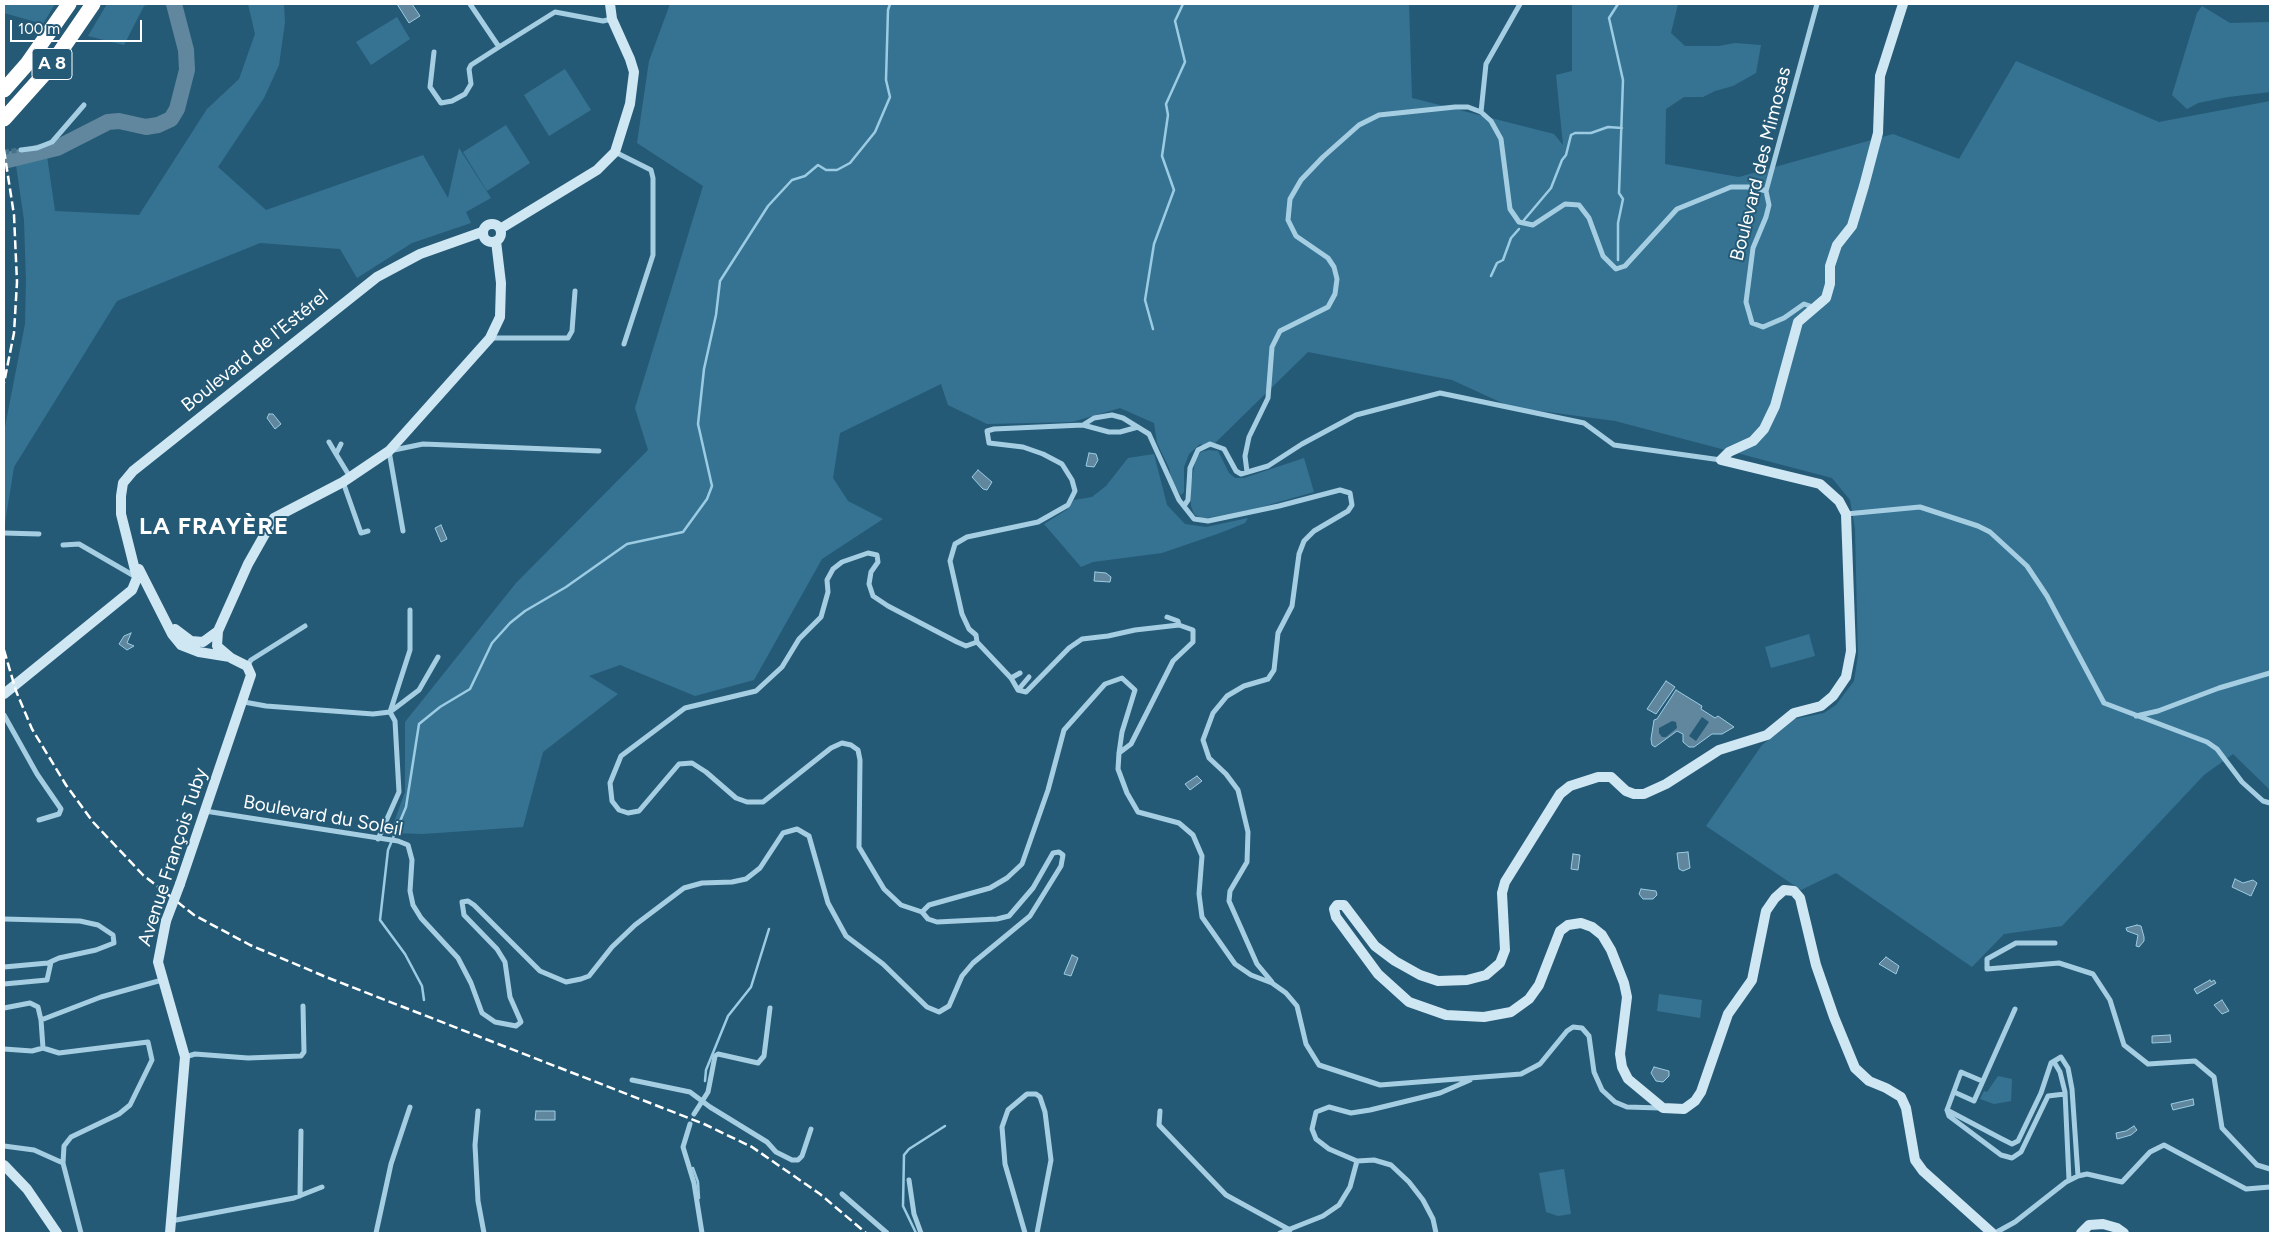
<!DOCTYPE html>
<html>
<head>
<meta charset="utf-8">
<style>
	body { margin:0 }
	#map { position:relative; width:2274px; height:1237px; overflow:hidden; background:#255a77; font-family:Figtree,sans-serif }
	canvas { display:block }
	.frame { position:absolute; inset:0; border:5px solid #fff; pointer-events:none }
	.scale { position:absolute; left:10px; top:20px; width:132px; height:22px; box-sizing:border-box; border:2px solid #fff; border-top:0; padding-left:6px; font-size:15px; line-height:18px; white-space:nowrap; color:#fff; -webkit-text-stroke:4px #255a77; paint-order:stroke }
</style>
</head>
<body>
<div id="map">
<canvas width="2274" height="1237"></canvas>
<div class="frame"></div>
<div class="scale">100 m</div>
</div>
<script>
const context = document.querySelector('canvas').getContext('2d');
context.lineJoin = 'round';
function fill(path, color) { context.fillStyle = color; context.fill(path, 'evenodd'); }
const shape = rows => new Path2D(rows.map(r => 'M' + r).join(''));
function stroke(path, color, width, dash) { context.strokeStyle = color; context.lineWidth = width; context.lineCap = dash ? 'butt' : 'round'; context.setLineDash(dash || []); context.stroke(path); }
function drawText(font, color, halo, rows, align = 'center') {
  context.font = font + ' Figtree,sans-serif'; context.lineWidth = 4; context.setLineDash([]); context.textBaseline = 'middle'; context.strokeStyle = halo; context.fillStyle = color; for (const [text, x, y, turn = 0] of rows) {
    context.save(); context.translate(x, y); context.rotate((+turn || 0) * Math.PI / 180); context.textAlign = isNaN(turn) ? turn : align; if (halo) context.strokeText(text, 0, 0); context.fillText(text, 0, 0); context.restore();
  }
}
const green = shape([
	[4,4,55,4,43,24,4,13],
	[107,4,151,4,144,6,124,45,88,36],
	[248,4,284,4,285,22,279,65,264,98,218,167,266,210,423,155,448,198,459,148,491,198,466,212,471,223,412,243,357,278,340,249,260,243,117,301,14,467,4,529,4,432,25,324,26,281,24,220,16,165,47,156,55,211,139,215,207,109,239,79,255,34],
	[670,4,1409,4,1412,98,1554,134,1563,145,1556,75,1572,71,1572,4,1678,4,1671,33,1685,46,1718,46,1735,43,1761,45,1756,73,1733,86,1715,91,1703,97,1684,97,1666,109,1665,164,1739,177,1893,134,1959,159,2016,61,2159,122,2270,101,2270,790,2233,754,2204,775,2062,926,2004,934,1972,967,1836,873,1801,890,1706,826,1762,745,1795,719,1824,713,1836,705,1854,681,1858,655,1855,529,1850,500,1832,478,1615,421,1511,407,1452,380,1308,352,1210,448,1200,444,1189,454,1184,467,1184,492,1181,495,1172,482,1169,468,1157,443,1154,423,1120,408,1072,422,987,424,948,405,941,384,840,433,833,478,848,501,883,519,822,559,754,680,695,696,620,665,589,676,618,694,543,752,523,827,423,834,390,833,405,792,405,722,516,583,648,450,635,408,703,186,637,143,649,61],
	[2202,6,2230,23,2270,22,2270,92,2228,97,2198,103,2187,109,2172,95,2197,13],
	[397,17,410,39,371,65,356,42],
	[565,69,591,110,549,136,524,95],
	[506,125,530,163,487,191,463,152],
	[1209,450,1218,451,1229,473,1235,478,1244,478,1304,458,1314,492,1254,509,1202,519,1194,514,1191,506,1191,482,1196,459,1201,452],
	[1154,454,1167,505,1185,524,1206,527,1248,518,1245,523,1220,533,1162,553,1093,562,1081,567,1044,524,1068,509,1074,500,1092,497,1106,486,1128,458],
	[1809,634,1815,656,1771,668,1765,647],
	[1659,994,1702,1000,1700,1018,1657,1011],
	[1998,1076,2012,1079,2011,1101,1994,1104,1980,1099,1984,1091,1987,1092],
	[1564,1169,1571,1214,1558,1216,1546,1212,1539,1173]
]);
const water = shape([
	[397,4,412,4,420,16,409,23,397,4],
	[269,414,273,414,281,424,275,429,267,418,269,414],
	[1089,453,1096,454,1098,460,1094,467,1086,466,1089,453],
	[978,470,992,482,987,490,983,489,972,477,978,470],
	[441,525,447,539,441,542,435,528,441,525],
	[1095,572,1106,573,1111,577,1110,582,1094,581,1095,572],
	[131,633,127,643,134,646,127,650,119,644,124,636,131,633],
	[1666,681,1675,687,1656,714,1647,709,1666,681],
	[1676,690,1702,706,1701,709,1715,718,1718,716,1734,727,1722,734,1712,734,1694,747,1689,747,1683,742,1683,734,1677,731,1655,747,1652,745,1651,739,1654,720,1657,719,1676,690],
	[1197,776,1202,781,1190,790,1185,784,1197,776],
	[1688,852,1690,868,1683,871,1679,869,1677,853,1688,852],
	[1573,854,1580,855,1578,870,1571,869,1573,854],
	[2235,879,2243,883,2253,880,2257,883,2251,896,2232,887,2235,879],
	[1641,889,1656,891,1657,895,1653,899,1643,899,1639,894,1641,889],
	[2137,925,2141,926,2144,937,2144,941,2139,947,2136,946,2138,935,2127,931,2126,928,2137,925],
	[1072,955,1078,958,1071,976,1064,974,1072,955],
	[1886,957,1899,966,1896,974,1879,964,1886,957],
	[2210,980,2211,982,2214,980,2216,983,2197,994,2194,989,2210,980],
	[2222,1000,2229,1011,2222,1014,2214,1005,2222,1000],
	[2170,1035,2171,1042,2152,1043,2152,1036,2170,1035],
	[1654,1067,1669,1071,1669,1076,1663,1082,1656,1081,1651,1073,1654,1067],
	[2193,1099,2194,1105,2173,1110,2171,1104,2193,1099],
	[536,1111,555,1111,555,1120,535,1120,536,1111],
	[2134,1126,2137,1130,2131,1135,2117,1139,2116,1133,2126,1131,2134,1126]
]);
const pier = shape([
	[1702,717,1709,722,1696,741,1689,736],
	[1672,721,1676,722,1677,728,1666,737,1662,737,1659,733,1659,728]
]);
const stream = shape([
	[1524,220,1551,188,1562,160,1566,155,1571,135,1575,133,1591,133,1608,127,1622,128],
	[1618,260,1618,223,1623,199,1619,193,1623,80,1609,18,1618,4],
	[1491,276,1497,263,1503,260,1511,238,1519,229],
	[1153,329,1145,300,1154,244,1174,190,1162,156,1168,115,1166,104,1185,62,1175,21,1183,4],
	[424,1000,422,986,405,954,380,920,388,850,406,807,419,724,440,707,470,689,492,643,510,623,525,611,566,587,627,544,683,532,707,499,712,486,698,424,704,369,716,315,720,281,768,206,792,180,805,176,818,165,826,170,837,170,850,163,875,132,890,97,886,80,888,10,890,4],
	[705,1081,706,1070,728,1016,751,987,769,929],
	[693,1168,698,1182,699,1198],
	[916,1233,903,1206,904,1155,909,1149,945,1126]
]);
const river = shape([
	[4,161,57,148,108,122,119,121,146,127,158,125,171,119,177,109,187,70,186,50,174,4]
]);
const streetTunnel = shape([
	[4,152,21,150]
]);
const street = shape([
	[470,4,499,47,555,12,603,21,612,19],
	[434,52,430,87,441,103,452,101,465,94,471,84,469,69,471,65,499,47],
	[1481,112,1486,64,1520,4],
	[21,150,37,148,52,142,84,105],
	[615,152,651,170,653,178,653,255,624,344],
	[1813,307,1804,304,1784,318,1763,327,1752,323,1746,302,1753,248,1766,217,1769,205,1766,191,1817,4],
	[490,338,568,338,572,331,575,291],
	[1083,425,1094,418,1112,415,1123,418,1149,434,1179,500,1194,519,1208,521,1279,506,1340,490,1350,493,1352,505,1348,511,1314,531,1304,541,1299,554,1292,606,1278,633,1274,670,1268,679,1244,686,1227,696,1213,713,1203,740,1209,758,1226,774,1238,790,1248,832,1247,862,1230,891,1229,901,1257,964,1272,982],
	[329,442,336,454],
	[341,444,336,454,350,477],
	[1247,472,1245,456,1249,437,1268,398,1272,347,1280,331,1328,307,1335,294,1337,279,1334,267,1328,258,1296,236,1288,220,1290,199,1301,180,1323,157,1359,125,1379,115,1455,107,1468,107,1481,112,1491,121,1501,139,1510,209,1519,222,1533,225,1565,204,1579,205,1589,218,1603,256,1616,269,1625,266,1677,209,1731,187,1753,187,1766,191],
	[343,482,361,533,368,531],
	[1184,506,1188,500,1190,468,1198,450,1210,444,1224,449,1236,471,1241,474,1268,466,1302,444,1356,415,1440,393,1584,423,1614,445,1721,460],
	[1846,514,1920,507,1978,526,1990,532,2027,566,2047,596,2104,703,2207,742,2217,749,2242,782,2263,801,2270,803],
	[403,531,389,451,423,444,599,451],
	[4,533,39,534],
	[63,545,79,544,136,577],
	[1167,617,1178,621,1179,625],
	[977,642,976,635,969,629,962,614,950,561,955,544,967,537,1038,522,1068,505,1075,491,1072,480,1062,464,1043,454,1023,447,989,443,987,431,994,429,1083,425,1109,432,1120,432,1138,427],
	[977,642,1011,678,1018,690,1026,692,1069,648,1082,639,1108,636,1135,630,1179,625,1193,630,1193,642,1173,661,1131,744,1119,753],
	[247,666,251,660,305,626],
	[1011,678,1020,673],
	[1018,690,1029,677],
	[244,702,266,706,373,714,390,712,419,690,438,657],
	[4,715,37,774,61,809,59,814,39,820],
	[2136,716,2158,711,2219,688,2270,673],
	[205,811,398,841,408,845,412,860,410,891,413,905,421,918,458,958,471,983,482,1013,495,1022,516,1026,521,1022,510,997,505,962,497,949,464,915,462,902,468,901,474,905,540,971,566,982,581,979,589,976,612,947,635,925,684,888,702,883,732,882,746,879,760,868,783,833,797,829,809,836,828,903,846,936,883,964,927,1007,939,1012,949,1006,962,976,973,963,1030,916,1061,866,1063,855,1059,852,1053,853,1033,888,1009,916,997,919,937,922,928,919,922,912,929,905,990,888,1007,878,1022,864,1048,790,1064,730,1105,684,1122,678,1135,690,1122,732,1119,753,1118,769,1127,793,1138,812,1179,823,1193,835,1202,856,1199,894,1202,917,1235,964,1251,975,1272,983,1286,993,1297,1006,1306,1044,1319,1065,1380,1085,1521,1074,1540,1064,1567,1031,1573,1027,1582,1028,1589,1036,1594,1072,1602,1090,1615,1102,1627,1107,1660,1108],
	[378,839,399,792,395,721,390,712,410,650,410,610],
	[922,912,901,905,884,889,859,847,860,760,858,750,851,745,842,743,831,748,763,802,747,802,736,798,706,772,692,763,679,764,639,811,628,813,619,810,612,801,610,783,621,756,685,708,756,691,782,667,799,639,821,617,828,592,827,580,833,569,842,562,868,553,877,555,878,562,871,572,869,584,873,596,888,606,957,642,966,646,977,642],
	[4,919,80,921,98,925,113,935,114,943,96,950,59,958,48,963,4,967],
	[2055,943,2016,943,1987,959,1987,969,2059,963,2093,974,2110,1000,2124,1045,2148,1064,2195,1061,2214,1077,2222,1128,2257,1165,2270,1169],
	[4,984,47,980,51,962],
	[4,1008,30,1003,38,1007,41,1020],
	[4,1049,32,1051,43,1048],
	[185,1057,195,1054,248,1058,301,1056,304,1052,303,1006],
	[2054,1062,2060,1072,2065,1092,2069,1180],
	[632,1080,690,1092,710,1107,767,1142,776,1152,792,1160,798,1160,802,1156,811,1129],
	[1982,1081,1961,1072,1947,1110,1949,1116,2001,1155,2012,1158,2021,1152,2048,1096,2065,1094],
	[1954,1092,1974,1101,2015,1009],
	[1947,1110,2002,1139,2012,1144,2018,1141,2041,1093,2051,1063,2061,1057,2068,1068,2072,1089,2078,1176],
	[478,1111,475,1145,478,1201,484,1233],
	[1160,1111,1159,1125,1226,1195,1290,1230],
	[694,1114,708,1092,715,1056,718,1054,758,1063,764,1056,770,1008],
	[690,1124,683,1147,694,1183,702,1233],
	[4,1146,34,1150,63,1163],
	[909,1180,914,1214,921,1233],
	[842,1194,887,1233],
	[300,1196,301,1131],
	[171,1221,294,1198,322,1187],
	[81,1233,63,1163,64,1146,71,1137,119,1114,130,1105,152,1060,148,1042,59,1053,43,1048,41,1020,101,997,162,980],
	[376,1233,391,1164,410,1107],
	[1025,1233,1005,1164,1002,1127,1008,1110,1027,1094,1036,1094,1040,1097,1045,1112,1051,1160,1037,1233],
	[1280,1233,1323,1216,1339,1205,1350,1187,1357,1161],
	[1436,1233,1433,1219,1423,1200,1409,1182,1391,1165,1374,1160,1357,1161,1329,1149,1316,1139,1312,1129,1316,1112,1329,1107,1351,1113,1370,1110,1440,1093,1470,1080],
	[1995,1233,2015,1222,2066,1182,2078,1176,2087,1174,2122,1182,2150,1152,2164,1145,2246,1189,2270,1187]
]);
const secondary = shape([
	'483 233a9 9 0 1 1 18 0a9 9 0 1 1-18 0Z',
	[500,229,597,170,615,152,630,104,634,72,630,59,612,19,610,4],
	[1721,460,1820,484,1839,501,1846,514,1851,651,1846,677,1833,696,1821,706,1794,713,1767,735,1719,750,1666,784,1644,794,1634,794,1626,791,1611,777,1598,777,1570,786,1560,794,1505,882,1502,893,1505,950,1500,963,1486,975,1467,980,1438,981,1420,975,1395,961,1375,946,1344,905,1337,905,1334,909,1336,917,1378,974,1409,1002,1446,1015,1484,1017,1511,1012,1529,999,1539,985,1560,931,1568,925,1581,923,1592,927,1602,935,1611,950,1624,983,1627,997,1620,1054,1622,1067,1628,1079,1663,1108,1684,1109,1695,1101,1701,1092,1728,1014,1752,980,1766,911,1775,898,1784,890,1794,891,1800,898,1816,965,1834,1017,1855,1068,1869,1081,1886,1088,1901,1097,1906,1108,1915,1160,1923,1171,1992,1233],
	[1721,460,1729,452,1753,441,1764,429,1775,406,1798,322,1826,298,1830,284,1830,266,1837,245,1852,226,1864,186,1878,133,1880,76,1903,4],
	[139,569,172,634,181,645,199,652,230,657],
	[175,629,191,641,203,642,218,631],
	[4,694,132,590,137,578,121,514,121,496,123,483,133,471,377,277,420,254,482,232],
	[180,884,251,675,247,666,231,658,217,646,218,631,248,564,274,518,343,482,389,451,490,338,500,317,501,283,496,241],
	[166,921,158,962,185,1057,170,1233],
	[4,1165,27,1189,57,1233],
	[2081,1233,2089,1225,2103,1224,2117,1228,2124,1233]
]);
const highway = shape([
	[4,90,27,64,69,4],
	[4,119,47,71,93,4]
]);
const rail = shape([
	[4,150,14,215,17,282,14,333,4,383],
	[4,650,16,691,32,729,66,785,93,822,143,875,194,915,250,945,326,977,704,1124,752,1147,820,1194,866,1233]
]);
const secondaryBridge = shape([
	[166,921,180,884]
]);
const shields = [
	[52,64,40]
];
const shieldNames = [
	["A 8",52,64]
];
const streetNames = [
	["Boulevard des Mimosas",1761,164,-76],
	["Boulevard de l'Estérel",255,351,-39],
	["Boulevard du Soleil",323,816,10],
	["Avenue François Tuby",173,857,-72]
];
const districtNames = [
	["LA FRAYÈRE",214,527]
];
fill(green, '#367392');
fill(water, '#60879d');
stroke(water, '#9bcce3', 1);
fill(pier, '#255a77');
stroke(stream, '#9bcce3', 2.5);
stroke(river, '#60879d', 16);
stroke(streetTunnel, '#46738b', 5, [5, 2.5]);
stroke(street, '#a6cee3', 5);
stroke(secondary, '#cfe6f3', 10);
stroke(highway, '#fff', 15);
stroke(rail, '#fff', 2.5, [9, 4]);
stroke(secondaryBridge, '#cfe6f3', 10);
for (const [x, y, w] of shields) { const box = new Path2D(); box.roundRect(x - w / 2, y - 15.5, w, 31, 4); context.fillStyle = '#255a77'; context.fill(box); stroke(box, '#fff', 1); }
drawText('bold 18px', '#fff', null, shieldNames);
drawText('19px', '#fff', '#255a77', streetNames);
context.letterSpacing = '1px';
drawText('bold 24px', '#fff', '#255a77', districtNames);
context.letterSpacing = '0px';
</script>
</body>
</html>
